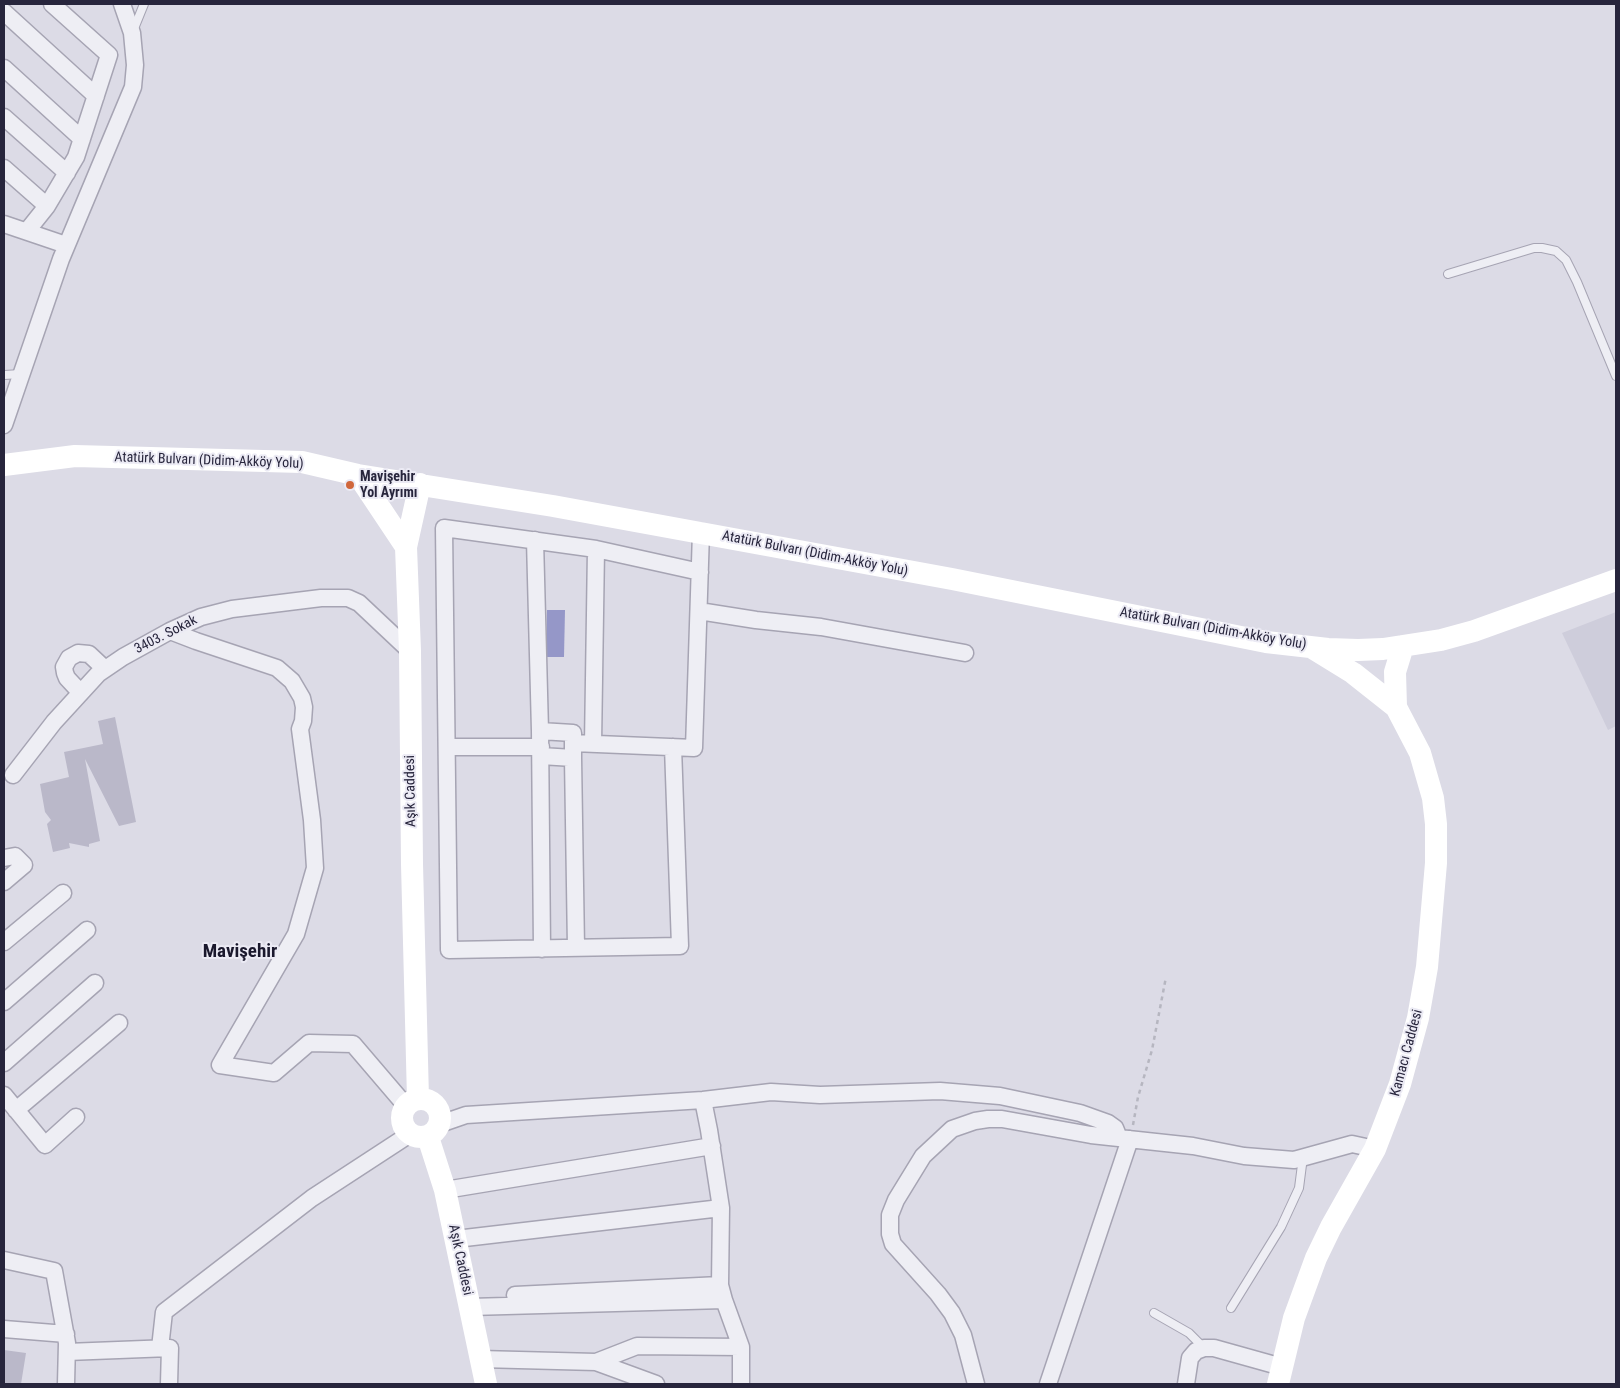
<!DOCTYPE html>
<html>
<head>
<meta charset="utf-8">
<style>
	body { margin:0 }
	#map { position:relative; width:1620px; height:1388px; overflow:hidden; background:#dcdbe6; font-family:"Roboto Condensed",sans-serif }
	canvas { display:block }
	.frame { position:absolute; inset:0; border:5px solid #27253c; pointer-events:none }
</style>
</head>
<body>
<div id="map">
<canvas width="1620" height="1388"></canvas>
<div class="frame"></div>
</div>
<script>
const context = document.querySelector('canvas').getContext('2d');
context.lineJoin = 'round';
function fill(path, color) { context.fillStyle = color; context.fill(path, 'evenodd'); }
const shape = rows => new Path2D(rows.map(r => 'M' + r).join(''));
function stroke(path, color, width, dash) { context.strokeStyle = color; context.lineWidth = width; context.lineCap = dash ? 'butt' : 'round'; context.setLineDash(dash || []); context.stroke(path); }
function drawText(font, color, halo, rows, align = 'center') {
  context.font = font + ' "Roboto Condensed",sans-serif'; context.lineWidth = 4; context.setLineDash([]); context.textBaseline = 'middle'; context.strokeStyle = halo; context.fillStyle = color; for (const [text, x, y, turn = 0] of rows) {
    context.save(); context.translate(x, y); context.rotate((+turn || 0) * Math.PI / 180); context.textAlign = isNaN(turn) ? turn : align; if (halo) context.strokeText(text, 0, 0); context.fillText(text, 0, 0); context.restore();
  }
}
const built = shape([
	[1616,612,1616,726,1608,730,1562,633]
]);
const water = shape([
	[547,610,565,610,564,657,546,657]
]);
const building = shape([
	[115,717,136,822,119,826,85,759,100,841,89,844,89,847,69,843,70,848,53,852,47,824,51,820,45,812,40,784,69,777,64,752,103,744,98,721],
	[4,1350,26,1353,21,1384,4,1384]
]);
const path = shape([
	[1133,1125,1138,1097,1152,1050,1166,977]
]);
const lane = shape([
	[133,31,144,4],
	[1448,274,1534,248,1542,248,1556,251,1566,260,1577,282,1616,376],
	[4,375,21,374],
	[1231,1308,1281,1227,1299,1188,1303,1157],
	[1154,1313,1189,1333,1204,1348]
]);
const street = shape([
	[4,12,96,96],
	[4,68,82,139],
	[4,117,67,173],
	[4,168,47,206],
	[4,224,66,245],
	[27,231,47,206,76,157,109,55,52,4],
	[4,425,61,259,133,87,135,65,132,33,122,4],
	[535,540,540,731],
	[699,611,756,620,821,627,965,653],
	[170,631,196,641,277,668,292,681,302,698,304,707,303,721,300,729,312,820,315,868,296,934,220,1065,274,1073,309,1043,353,1044,406,1106],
	[80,692,67,678,65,673,64,667,69,658,78,653,89,654,105,669],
	[573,743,694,748,701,532],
	[593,744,596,549],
	[447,747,541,747],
	[673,747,680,946,449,950,444,528,596,549,700,572],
	[541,756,573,758,573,733,540,731,542,949],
	[573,758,576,948],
	[13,775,54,722,98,674,123,657,170,631,201,617,232,609,321,598,348,598,359,603,410,651],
	[4,858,15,856,24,865,4,882],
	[4,942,63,893],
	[4,1002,87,930],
	[4,1063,95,983],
	[4,1095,45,1145,76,1117],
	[703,1100,709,1130,721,1208,720,1285,724,1300,741,1347,741,1384],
	[16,1110,119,1023],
	[440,1124,466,1115,703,1100,771,1092,820,1095,940,1091,1000,1096,1080,1113,1108,1123,1115,1128,1119,1138],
	[445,1190,712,1146],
	[456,1239,721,1208],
	[4,1260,54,1271,67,1343,66,1384],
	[515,1295,720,1285],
	[470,1307,724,1300],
	[4,1329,66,1334],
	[160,1348,164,1312,312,1198,410,1134],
	[67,1352,170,1348,169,1384],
	[480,1359,596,1362,656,1384],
	[596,1362,637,1346,741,1347],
	[976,1384,963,1335,952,1313,938,1294,893,1244,890,1234,890,1215,896,1200,923,1156,952,1129,975,1121,988,1119,1002,1119,1091,1135,1193,1146,1244,1156,1294,1160,1352,1144,1375,1149],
	[1048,1384,1130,1139],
	[1186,1384,1190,1358,1196,1351,1204,1348,1214,1348,1282,1367]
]);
const secondary = shape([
	[4,465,75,456,302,462,358,475,553,506,952,579,1266,642,1328,649,1358,650,1383,649,1441,640,1474,631,1616,580],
	[358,475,406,547],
	[1396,707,1395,672,1403,646],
	'402 1118a19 19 0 1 1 38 0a19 19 0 1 1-38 0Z',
	[418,1099,412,864,410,651,406,547,420,484],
	[428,1137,445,1190,486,1384],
	[1278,1384,1294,1318,1316,1258,1331,1227,1375,1149,1400,1084,1418,1018,1427,967,1436,863,1436,824,1433,798,1420,753,1396,707,1353,673,1314,649]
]);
const markers = [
	[350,485,5,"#d0673b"]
];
const streetNames = [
	["Atatürk Bulvarı (Didim-Akköy Yolu)",209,461,2],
	["Atatürk Bulvarı (Didim-Akköy Yolu)",815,554,11],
	["Atatürk Bulvarı (Didim-Akköy Yolu)",1213,629,10],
	["3403. Sokak",166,635,-27],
	["Aşık Caddesi",411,791,-91],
	["Kamacı Caddesi",1407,1053,-75],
	["Aşık Caddesi",460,1260,78]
];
const poiNames = [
	["Mavişehir",360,477],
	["Yol Ayrımı",360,493]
];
const districtNames = [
	["Mavişehir",240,952]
];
fill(built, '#cecddb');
fill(water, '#9597c8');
fill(building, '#bab8c9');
stroke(lane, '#a6a4b3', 10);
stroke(street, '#a6a4b3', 19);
stroke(path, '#b6b6c0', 2.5, [4, 4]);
stroke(lane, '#eeeef4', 8);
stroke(street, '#eeeef4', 16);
stroke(secondary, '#fff', 22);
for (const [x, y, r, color] of markers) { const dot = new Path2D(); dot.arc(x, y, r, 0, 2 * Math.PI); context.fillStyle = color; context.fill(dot); stroke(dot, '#ebeaf4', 2); }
drawText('14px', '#27253c', '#ebeaf4', streetNames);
drawText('bold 14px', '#27253c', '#ebeaf4', poiNames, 'left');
drawText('bold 19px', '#1a182d', '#ebeaf4', districtNames);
</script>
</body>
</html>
